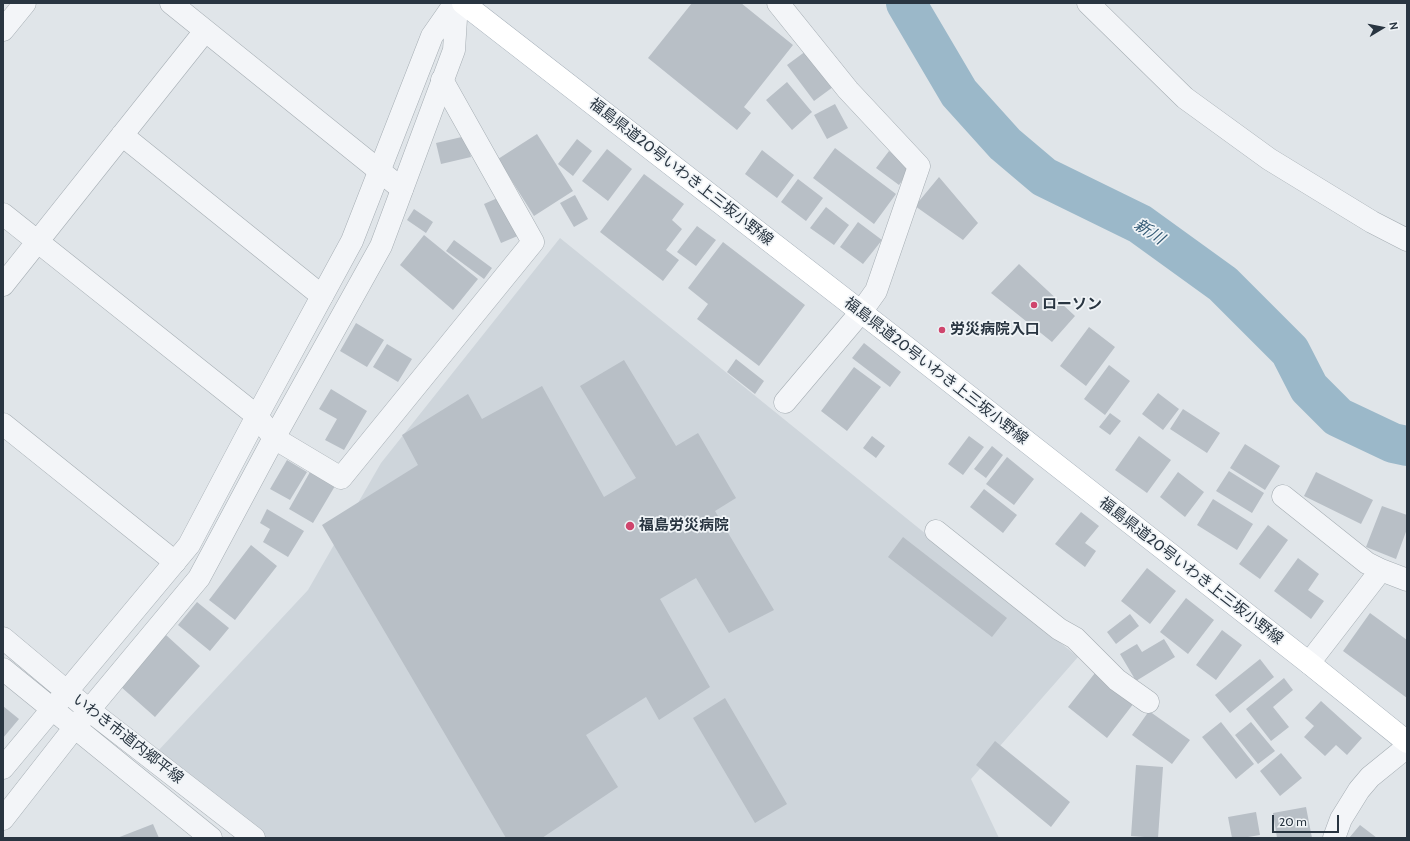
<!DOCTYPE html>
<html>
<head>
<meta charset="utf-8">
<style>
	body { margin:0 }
	#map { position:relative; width:1410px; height:841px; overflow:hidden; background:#e0e5e9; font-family:Cabin,sans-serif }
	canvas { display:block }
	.frame { position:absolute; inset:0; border:4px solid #293541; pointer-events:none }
	.north { position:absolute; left:1362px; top:8px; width:40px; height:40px; -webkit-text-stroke:3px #f0f4f7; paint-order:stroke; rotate:80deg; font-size:11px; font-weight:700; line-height:16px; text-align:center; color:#293541 }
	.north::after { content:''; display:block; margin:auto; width:14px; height:18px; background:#293541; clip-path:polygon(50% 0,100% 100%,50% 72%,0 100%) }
	.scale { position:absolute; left:1272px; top:815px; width:67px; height:18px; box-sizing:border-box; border:2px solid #293541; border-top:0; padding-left:5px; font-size:12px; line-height:14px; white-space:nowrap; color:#293541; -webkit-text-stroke:3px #f0f4f7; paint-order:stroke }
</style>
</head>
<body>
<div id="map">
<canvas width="1410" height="841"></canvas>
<div class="frame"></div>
<div class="north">N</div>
<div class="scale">20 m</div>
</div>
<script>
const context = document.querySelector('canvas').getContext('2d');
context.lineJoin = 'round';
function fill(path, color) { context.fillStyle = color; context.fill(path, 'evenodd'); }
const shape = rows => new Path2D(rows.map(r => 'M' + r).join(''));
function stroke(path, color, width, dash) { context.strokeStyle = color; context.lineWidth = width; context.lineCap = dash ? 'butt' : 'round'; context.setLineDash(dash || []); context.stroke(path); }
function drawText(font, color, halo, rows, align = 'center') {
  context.font = font + ' Cabin,"Noto Sans JP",sans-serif'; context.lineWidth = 3.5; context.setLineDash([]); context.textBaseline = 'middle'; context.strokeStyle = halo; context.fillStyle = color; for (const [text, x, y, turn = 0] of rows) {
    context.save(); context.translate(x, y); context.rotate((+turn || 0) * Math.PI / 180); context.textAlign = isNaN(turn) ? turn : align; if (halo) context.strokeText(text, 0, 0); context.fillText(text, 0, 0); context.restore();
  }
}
const built = shape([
	[560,238,1078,657,971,779,999,838,262,838,157,752,308,590,381,463]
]);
const river = shape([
	[906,3,959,93,1005,144,1044,177,1140,224,1223,284,1290,351,1309,388,1338,417,1393,443,1407,446]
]);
const building = shape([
	[692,3,741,3,793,45,744,107,751,113,737,130,648,58],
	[806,51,833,87,814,101,787,65],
	[787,82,812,112,792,130,766,100],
	[835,104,848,128,827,139,814,115],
	[537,134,573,191,534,216,498,159],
	[466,136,471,157,441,164,436,143],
	[577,139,592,151,573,176,558,164],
	[835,148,896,194,874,224,813,178],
	[607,149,632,169,608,201,582,181],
	[762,150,794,175,777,198,745,174],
	[889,151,911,168,899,185,876,168],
	[644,174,684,204,672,220,682,229,666,250,679,260,663,281,600,232],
	[939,177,978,223,963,240,915,206],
	[798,179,823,198,806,221,781,202],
	[575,195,588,219,574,227,560,203],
	[502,196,520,235,501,243,484,204],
	[826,207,849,225,834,245,810,228],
	[414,209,433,222,426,233,407,220],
	[858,222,882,240,863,264,840,247],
	[697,226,716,240,696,266,677,252],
	[424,235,478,279,453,310,400,265],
	[454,240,492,268,484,279,446,251],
	[723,242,805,305,759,366,697,319,708,304,688,288],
	[1019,264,1075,316,1052,342,991,293],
	[356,323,384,340,367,367,340,351],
	[1089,327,1115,347,1086,386,1060,366],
	[864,343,901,372,890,387,852,358],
	[387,344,412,359,398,382,373,367],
	[736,359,764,381,755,394,727,372],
	[624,360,676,446,698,433,736,498,715,511,774,610,729,633,696,578,660,599,710,687,659,720,646,697,586,735,618,787,542,838,506,838,322,525,418,465,402,435,468,394,482,419,542,386,604,497,636,478,580,386],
	[1109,365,1130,381,1105,415,1084,399],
	[854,367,881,387,847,431,821,411],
	[331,389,367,411,344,450,325,440,337,419,319,409],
	[1158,393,1179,409,1163,430,1142,414],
	[1183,409,1220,433,1207,453,1170,429],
	[1110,413,1121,421,1110,435,1099,427],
	[872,436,885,446,876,458,863,448],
	[969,436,984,447,963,475,948,464],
	[1139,436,1171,460,1147,493,1115,470],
	[1245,444,1280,466,1265,490,1230,468],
	[992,446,1003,455,986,478,974,469],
	[1007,457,1034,479,1014,505,986,484],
	[287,460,307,472,290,500,270,489],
	[1229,471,1264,493,1252,513,1216,491],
	[310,472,335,486,313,523,289,509],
	[1178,472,1204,492,1185,517,1160,497],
	[1316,472,1373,500,1361,524,1304,496],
	[984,489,1017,515,1003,533,970,507],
	[1213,499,1253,524,1237,550,1197,525],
	[1382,506,1407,515,1407,529,1396,559,1366,547],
	[267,509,304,531,288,557,263,542,270,529,260,523],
	[1081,512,1099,526,1085,543,1096,551,1085,567,1055,544],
	[1268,525,1288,540,1260,579,1239,564],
	[903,537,1007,618,992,637,888,557],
	[251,545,277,566,235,620,209,600],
	[1298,558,1319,574,1308,590,1324,601,1311,619,1274,591],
	[1147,568,1176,591,1150,624,1121,601],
	[1186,598,1214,620,1188,654,1160,632],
	[197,602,229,628,210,651,178,625],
	[1370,613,1407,640,1407,698,1343,651],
	[1130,614,1139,626,1116,644,1107,632],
	[1222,630,1242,645,1216,680,1196,665],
	[166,635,200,666,155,717,120,686],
	[1164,639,1175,657,1136,681,1120,654,1137,644,1142,652],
	[1260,659,1274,677,1230,713,1215,695],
	[1095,673,1134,703,1107,738,1068,707],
	[1284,678,1293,690,1273,707,1289,727,1271,741,1246,709],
	[725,698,787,804,755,823,693,718],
	[1321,701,1362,738,1347,755,1336,745,1325,756,1304,737,1314,726,1305,718],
	[3,706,19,719,3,738],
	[1149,711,1190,740,1172,764,1132,735],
	[1221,722,1254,764,1236,779,1202,737],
	[1251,722,1275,751,1258,764,1235,735],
	[995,741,1070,802,1051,827,976,765],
	[1281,753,1302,778,1280,796,1260,771],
	[1136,765,1163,767,1158,838,1131,836],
	[1306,807,1312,838,1277,838,1273,813],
	[1256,812,1260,835,1242,838,1232,838,1228,817],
	[153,824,159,838,117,838],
	[1360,825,1377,838,1349,838]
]);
const minor = shape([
	[171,3,402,189],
	[778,3,848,90,919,166,876,291,861,312,785,402],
	[1088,3,1185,98,1269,159,1372,222,1407,240],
	[122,135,322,296],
	[3,214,257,416,274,438,341,478,533,242,442,80],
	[3,285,205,31],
	[3,424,175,562],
	[1283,496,1367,563,1381,570,1407,580],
	[936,531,1059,629,1075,638,1117,680,1148,702],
	[1309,663,1381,570],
	[1334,838,1341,819,1359,790,1370,777,1407,747]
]);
const tertiary = shape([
	[3,30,25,3],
	[3,638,89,710,254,838],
	[3,669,211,838],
	[3,768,189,545,257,416,352,241,432,36,455,3],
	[3,819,75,727,199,578,274,438,381,246,454,50,457,3]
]);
const primary = shape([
	[463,3,883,329,1309,663,1407,742]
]);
const markers = [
	[1034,305,4,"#cf456d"],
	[942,330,4,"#cf456d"],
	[630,526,5,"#cf456d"]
];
const streetNames = [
	["福島県道20号いわき上三坂小野線",681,172,38],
	["福島県道20号いわき上三坂小野線",936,371,38],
	["福島県道20号いわき上三坂小野線",1191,571,38],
	["いわき市道内郷平線",128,739,38]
];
const poiNames = [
	["ローソン",1042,305],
	["労災病院入口",950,330],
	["福島労災病院",639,526]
];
const waterNames = [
	["新川",1149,232,33]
];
fill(built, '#ced5db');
stroke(river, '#9bb8c9', 40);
fill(building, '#b8bfc6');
stroke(minor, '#a5adb3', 23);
stroke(tertiary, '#a5adb3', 23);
stroke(primary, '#a0abb5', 23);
stroke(minor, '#f3f5f8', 22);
stroke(tertiary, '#f3f5f8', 22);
stroke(primary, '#fff', 22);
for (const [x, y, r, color] of markers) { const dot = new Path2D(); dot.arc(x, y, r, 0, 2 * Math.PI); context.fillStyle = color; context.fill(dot); stroke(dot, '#f0f4f7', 1.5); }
drawText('15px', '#293541', '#f0f4f7', streetNames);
drawText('bold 15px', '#293541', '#f0f4f7', poiNames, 'left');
drawText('italic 16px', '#335a75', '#f0f4f7', waterNames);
</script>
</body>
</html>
